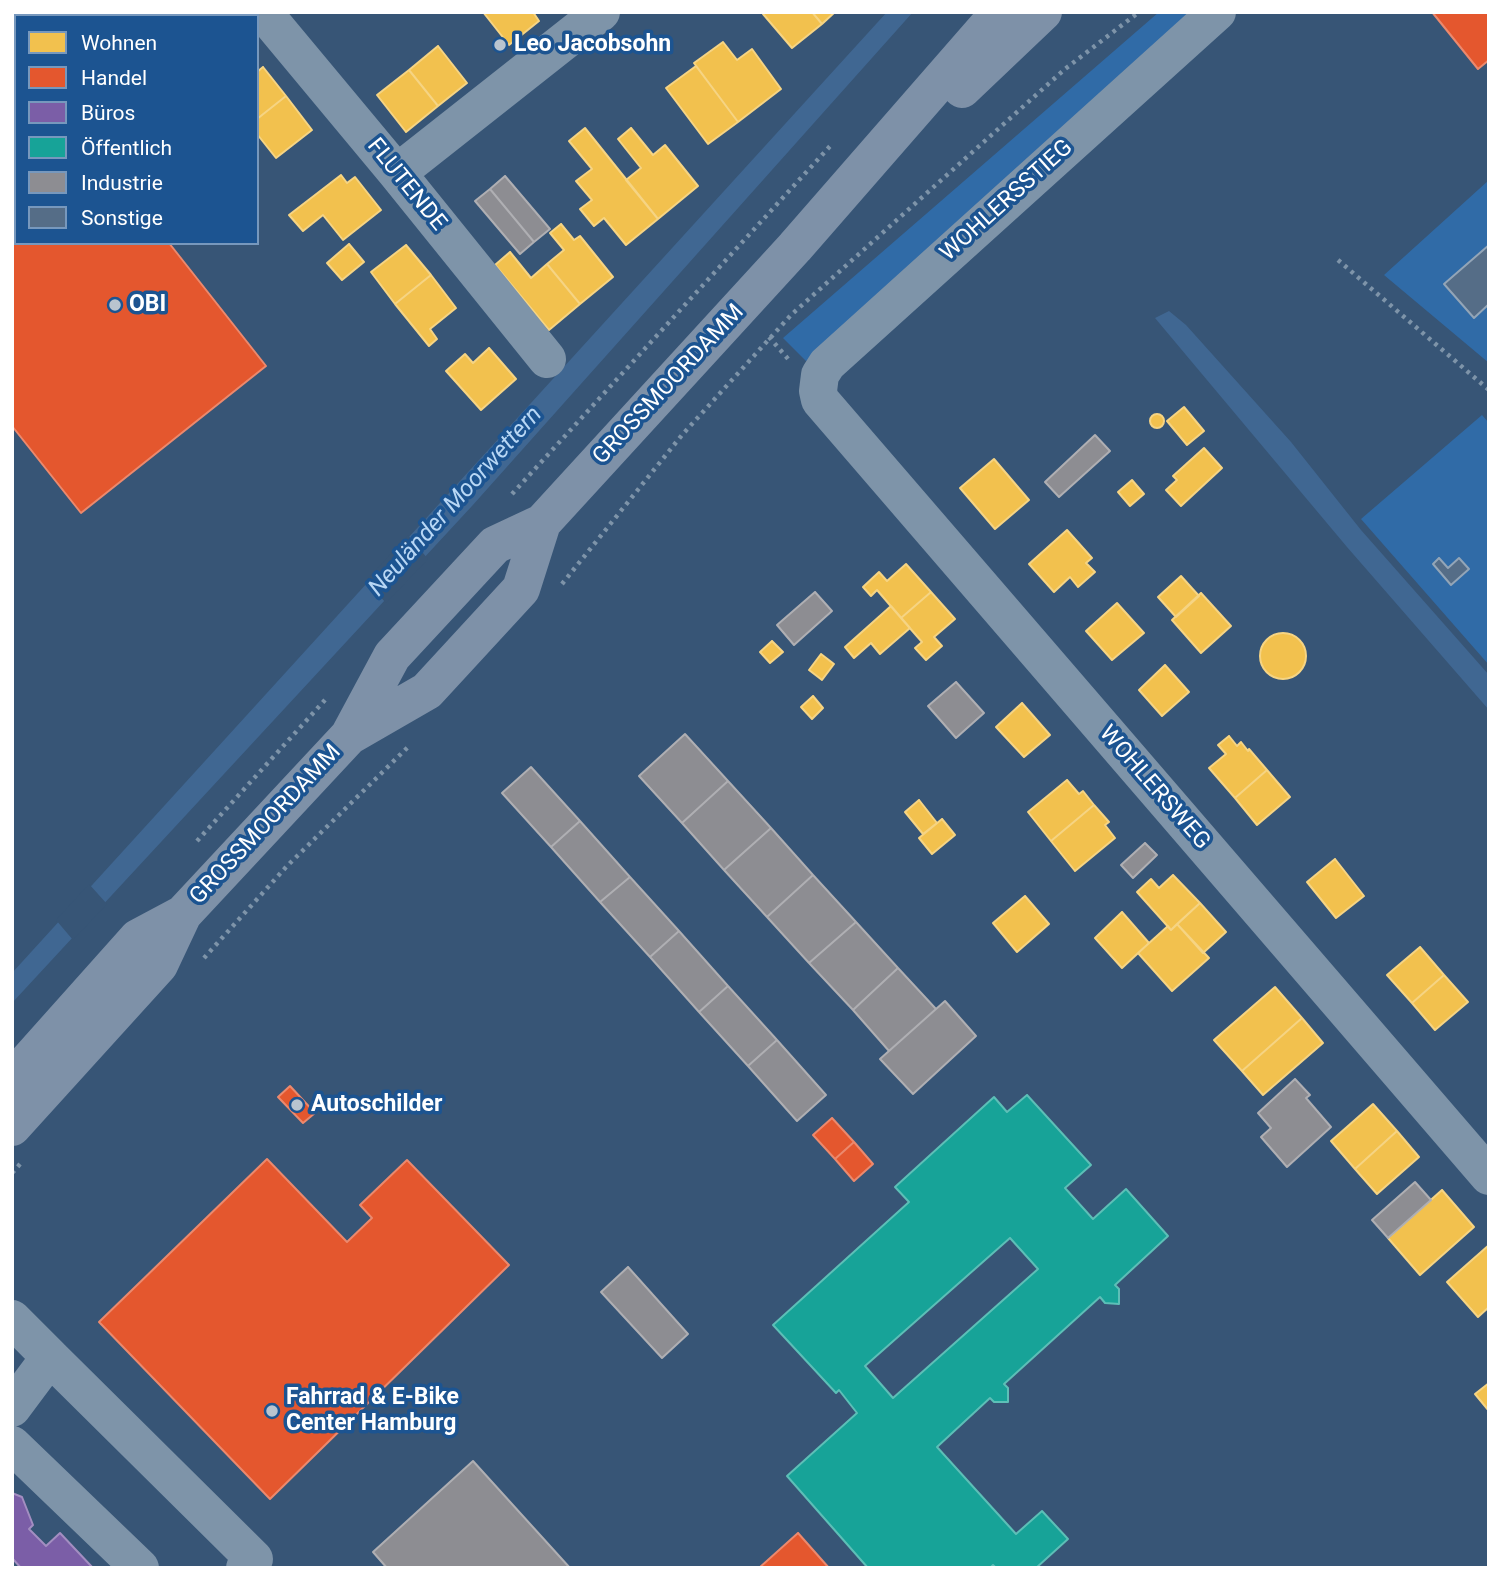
<!DOCTYPE html>
<html>
<head>
<meta charset="utf-8">
<style>
	body { margin:0 }
	#map { position:relative; width:1501px; height:1580px; overflow:hidden; background:#375576; font-family:Roboto,sans-serif }
	canvas { display:block }
	.frame { position:absolute; inset:0; border:14px solid #fff; pointer-events:none }
	.legend { position:absolute; left:14px; top:14px; width:245px; height:231px; box-sizing:border-box; background:#1c5491; border:2px solid #7798bd; margin:0; padding:9px 12px; list-style:none; font-size:21px; color:#fff }
	.legend li { display:flex; align-items:center; gap:14px; height:35px }
	.legend b { width:35px; border:2px solid #7798bd }
</style>
</head>
<body>
<div id="map">
<canvas width="1501" height="1580"></canvas>
<div class="frame"></div>
<ul class="legend">
<li><b style="height:19px;background:#f2c14e"></b>Wohnen</li>
<li><b style="height:19px;background:#e4572e"></b>Handel</li>
<li><b style="height:19px;background:#7b5ea7"></b>Büros</li>
<li><b style="height:19px;background:#17a398"></b>Öffentlich</li>
<li><b style="height:19px;background:#8d8d92"></b>Industrie</li>
<li><b style="height:19px;background:#556d87"></b>Sonstige</li>
</ul>
</div>
<script>
const context = document.querySelector('canvas').getContext('2d');
context.lineJoin = 'round';
function fill(path, color) { context.fillStyle = color; context.fill(path, 'evenodd'); }
const shape = rows => new Path2D(rows.map(r => 'M' + r).join(''));
function stroke(path, color, width, dash) { context.strokeStyle = color; context.lineWidth = width; context.lineCap = dash ? 'butt' : 'round'; context.setLineDash(dash || []); context.stroke(path); }
function drawText(font, color, halo, rows, align = 'center') {
  context.font = font + ' Roboto,sans-serif'; context.lineWidth = 7; context.setLineDash([]); context.textBaseline = 'middle'; context.strokeStyle = halo; context.fillStyle = color; for (const [text, x, y, turn = 0] of rows) {
    context.save(); context.translate(x, y); context.rotate((+turn || 0) * Math.PI / 180); context.textAlign = isNaN(turn) ? turn : align; if (halo) context.strokeText(text, 0, 0); context.fillText(text, 0, 0); context.restore();
  }
}
const green = shape([
	[1159,12,1199,12,806,361,783,338],
	[1489,180,1489,363,1384,275],
	[1482,415,1489,423,1489,665,1361,519]
]);
const water = shape([
	[887,12,913,12,472,506,12,1003,12,973],
	[1169,311,1186,325,1291,442,1361,530,1489,675,1489,710,1347,547,1155,318]
]);
const pier = shape([
	[408,535,428,559,386,603,366,581],
	[89,884,107,904,73,940,56,920]
]);
const homes = shape([
	[483,12,533,12,539,21,509,45,483,12],
	[765,12,812,12,822,24,792,48,763,14,765,12],
	[812,12,835,12,822,24,812,12],
	[723,42,737,60,752,49,781,89,738,122,694,63,723,42],
	[438,46,467,83,438,106,409,70,438,46],
	[696,66,738,122,708,144,666,88,696,66],
	[263,67,286,96,257,119,257,72,263,67],
	[409,70,438,106,406,132,377,95,409,70],
	[286,96,312,130,276,158,257,134,257,119,286,96],
	[585,128,658,219,626,245,604,218,594,226,580,209,592,200,576,181,592,169,569,141,585,128],
	[631,128,653,155,665,145,698,186,658,219,626,180,641,168,618,139,631,128],
	[341,175,347,183,355,177,381,210,343,240,323,215,303,231,289,215,341,175],
	[561,224,574,240,580,236,613,277,580,304,547,264,564,250,550,233,561,224],
	[349,244,364,262,342,280,327,263,349,244],
	[406,245,431,275,395,304,371,272,406,245],
	[510,252,531,278,547,264,580,304,549,330,495,265,510,252],
	[431,275,456,308,430,329,437,339,429,346,395,304,431,275],
	[489,348,516,379,481,410,446,371,465,354,473,363,489,348],
	[1184,407,1204,431,1187,445,1167,421,1184,407],
	'1150 421a7 7 0 1 1 14 0a7 7 0 1 1-14 0Z',
	[1204,448,1222,468,1181,506,1166,490,1177,480,1173,476,1204,448],
	[994,459,1029,500,995,529,960,488,994,459],
	[1132,480,1144,494,1130,506,1118,492,1132,480],
	[1067,530,1092,558,1086,563,1095,572,1078,587,1070,577,1054,592,1029,564,1067,530],
	[906,564,931,592,901,618,877,590,871,596,863,587,879,572,887,581,906,564],
	[1181,576,1199,596,1176,617,1158,597,1181,576],
	[931,592,955,619,934,637,942,646,926,660,915,648,922,642,901,618,931,592],
	[1201,593,1231,626,1201,653,1172,620,1201,593],
	[1117,603,1144,633,1112,660,1086,631,1117,603],
	[891,606,910,628,880,654,871,643,854,658,845,647,891,606],
	'1260 656a23 23 0 1 1 46 0a23 23 0 1 1-46 0Z',
	[772,641,783,652,770,663,760,652,772,641],
	[821,654,834,664,822,680,809,670,821,654],
	[1165,665,1189,692,1162,716,1139,690,1165,665],
	[813,696,823,708,812,719,801,707,813,696],
	[1022,703,1050,735,1024,757,996,727,1022,703],
	[1229,736,1237,746,1241,742,1248,751,1249,749,1267,770,1235,798,1209,768,1226,754,1218,745,1229,736],
	[1267,770,1290,797,1257,825,1235,798,1267,770],
	[1067,780,1079,794,1083,791,1094,805,1051,841,1028,812,1067,780],
	[919,800,937,823,923,834,905,812,919,800],
	[1094,805,1109,822,1105,825,1115,838,1075,871,1051,841,1094,805],
	[942,819,955,835,932,854,919,838,942,819],
	[1335,859,1364,896,1336,918,1307,882,1335,859],
	[1173,875,1200,903,1171,930,1137,892,1151,879,1159,888,1173,875],
	[1025,896,1049,924,1017,952,993,923,1025,896],
	[1200,903,1226,932,1203,953,1177,924,1200,903],
	[1122,912,1149,943,1122,968,1095,938,1122,912],
	[1177,924,1209,958,1172,991,1138,953,1168,926,1171,930,1177,924],
	[1420,947,1444,975,1412,1003,1387,975,1420,947],
	[1444,975,1468,1002,1435,1030,1412,1003,1444,975],
	[1275,987,1302,1018,1242,1071,1214,1040,1275,987],
	[1302,1018,1323,1043,1263,1095,1242,1071,1302,1018],
	[1373,1104,1397,1131,1355,1169,1331,1141,1373,1104],
	[1397,1131,1419,1157,1377,1194,1355,1169,1397,1131],
	[1442,1190,1474,1227,1420,1275,1388,1238,1442,1190],
	[1489,1245,1489,1307,1478,1317,1447,1282,1489,1245],
	[1489,1383,1489,1411,1475,1394,1489,1383]
]);
const shops = shape([
	[1432,12,1489,12,1489,60,1478,69,1432,12],
	[12,46,16,50,16,243,169,243,266,366,81,513,12,426,12,46],
	[290,1086,315,1113,303,1123,278,1097,290,1086],
	[832,1118,854,1142,835,1159,813,1135,832,1118],
	[854,1142,873,1164,854,1181,835,1159,854,1142],
	[267,1159,347,1242,372,1218,360,1205,407,1160,509,1265,270,1499,99,1322,267,1159],
	[798,1533,829,1568,759,1568,798,1533]
]);
const offices = shape([
	[12,1493,22,1497,33,1525,29,1529,46,1546,60,1533,93,1568,21,1568,12,1558,12,1493]
]);
const public = shape([
	[1027,1095,1091,1165,1065,1188,1093,1219,1126,1189,1168,1236,1115,1285,1119,1289,1119,1304,1105,1303,1100,1297,1004,1384,1008,1388,1008,1402,994,1402,990,1398,937,1447,1016,1534,1042,1511,1068,1539,1036,1568,996,1568,993,1565,990,1568,868,1568,787,1476,857,1413,839,1390,836,1393,773,1325,909,1202,895,1187,994,1097,1007,1112,1027,1095],
	[1010,1238,1038,1269,893,1398,865,1366,1010,1238]
]);
const industry = shape([
	[505,176,550,229,534,242,490,189,505,176],
	[490,189,534,242,520,254,475,201,490,189],
	[1095,435,1110,451,1059,497,1045,482,1095,435],
	[815,592,832,611,794,645,777,625,815,592],
	[956,682,984,713,956,738,928,706,956,682],
	[685,734,728,781,682,823,639,776,685,734],
	[531,767,580,821,551,847,502,793,531,767],
	[728,781,771,828,724,870,682,823,728,781],
	[580,821,630,877,600,902,551,847,580,821],
	[771,828,813,875,767,917,724,870,771,828],
	[1145,843,1157,855,1133,878,1121,865,1145,843],
	[813,875,856,922,809,963,767,917,813,875],
	[630,877,679,931,650,957,600,902,630,877],
	[856,922,898,968,853,1010,809,963,856,922],
	[679,931,728,986,699,1012,650,957,679,931],
	[898,968,936,1009,889,1051,853,1010,898,968],
	[728,986,777,1040,748,1066,699,1012,728,986],
	[945,1001,976,1036,913,1094,880,1059,945,1001],
	[777,1040,826,1095,797,1121,748,1066,777,1040],
	[1295,1079,1310,1095,1306,1098,1331,1127,1287,1167,1261,1137,1271,1128,1258,1113,1295,1079],
	[1415,1182,1431,1200,1388,1238,1372,1220,1415,1182],
	[628,1267,688,1334,662,1358,601,1292,628,1267],
	[473,1461,570,1568,387,1568,373,1552,473,1461]
]);
const building = shape([
	[1489,245,1489,304,1474,318,1444,284,1489,245],
	[1439,558,1448,568,1459,558,1469,569,1451,585,1433,564,1439,558]
]);
const path = shape([
	[1338,260,1489,390],
	[769,337,789,360],
	[512,494,832,144],
	[562,584,682,435,791,315,1065,69,1139,12],
	[197,841,325,700],
	[204,958,287,866,409,746],
	[12,1173,21,1163]
]);
const minor = shape([
	[263,12,397,173,547,359],
	[1217,12,827,364,820,375,818,391,820,400,1489,1176],
	[397,173,601,12],
	[12,1319,50,1357,12,1408],
	[50,1357,254,1559,245,1568],
	[12,1445,140,1568]
]);
const major = shape([
	[962,89,1043,12],
	[349,736,427,691,521,589,542,523],
	[12,1079,138,938,183,914],
	[12,1127,159,965,183,914,349,736,392,656,495,545,542,523,795,247,1000,12]
]);
const markers = [
	[500,45,7,"#b9c4cf"],
	[115,305,7,"#b9c4cf"],
	[297,1105,7,"#b9c4cf"],
	[272,1411,7,"#b9c4cf"]
];
const poiNames = [
	["Leo Jacobsohn",514,45],
	["OBI",129,305],
	["Autoschilder",311,1105],
	["Fahrrad & E-Bike",286,1398],
	["Center Hamburg",286,1424]
];
const streetNames = [
	["FLUTENDE",406,185,51],
	["WOHLERSSTIEG",1007,201,-42],
	["GROSSMOORDAMM",669,385,-47],
	["WOHLERSWEG",1154,788,49],
	["GROSSMOORDAMM",266,825,-47]
];
const waterNames = [
	["Neuländer Moorwettern",456,502,-48]
];
fill(green, '#306ba7');
fill(water, '#406792');
fill(pier, '#375576');
fill(homes, '#f2c14e');
stroke(homes, '#f6d483', 2);
fill(shops, '#e4572e');
stroke(shops, '#ec896d', 2);
fill(offices, '#7b5ea7');
stroke(offices, '#a38ec1', 2);
fill(public, '#17a398');
stroke(public, '#5dbfb7', 2);
fill(industry, '#8d8d92');
stroke(industry, '#afafb3', 2);
fill(building, '#556d87');
stroke(building, '#93a5b7', 2);
stroke(path, '#7e94a9', 4.5, [3.5, 5]);
stroke(minor, '#7e94a9', 38);
stroke(major, '#7e91a8', 38);
for (const [x, y, r, color] of markers) { const dot = new Path2D(); dot.arc(x, y, r, 0, 2 * Math.PI); context.fillStyle = color; context.fill(dot); stroke(dot, '#1c5491', 2.5); }
drawText('bold 23px', '#fff', '#1c5491', poiNames, 'left');
drawText('23px', '#fff', '#1c5491', streetNames);
drawText('italic 24px', '#b8d7f5', '#1c5491', waterNames);
</script>
</body>
</html>
